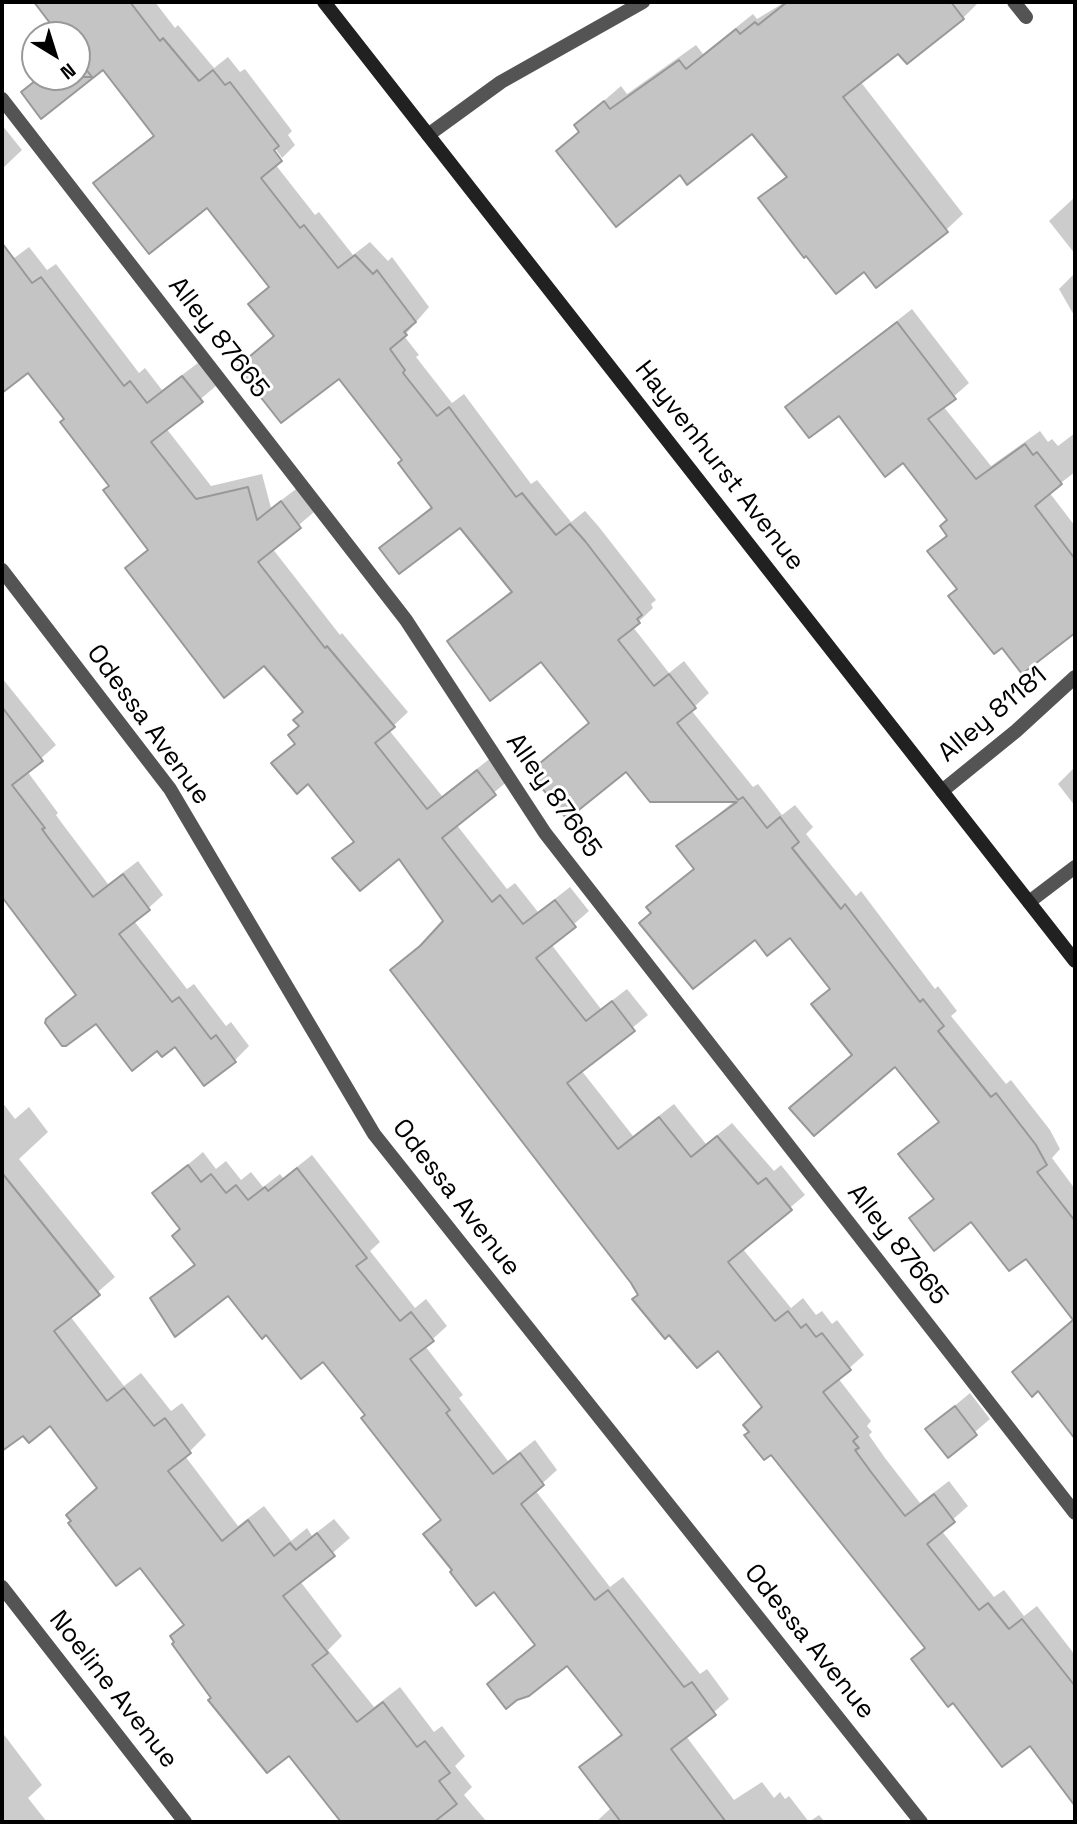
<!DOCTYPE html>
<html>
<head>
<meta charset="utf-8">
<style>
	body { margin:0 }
	#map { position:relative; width:1077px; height:1824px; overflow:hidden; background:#fff; font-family:"Space Grotesk",sans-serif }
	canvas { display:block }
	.frame { position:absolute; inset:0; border:4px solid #000; pointer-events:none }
	.north { position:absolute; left:21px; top:21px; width:70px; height:70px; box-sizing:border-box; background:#fff; border:2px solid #999; border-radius:50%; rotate:142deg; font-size:19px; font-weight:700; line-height:28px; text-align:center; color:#000 }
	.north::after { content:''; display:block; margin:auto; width:24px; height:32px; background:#000; clip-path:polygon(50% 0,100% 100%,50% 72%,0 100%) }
</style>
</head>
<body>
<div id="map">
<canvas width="1077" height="1824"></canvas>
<div class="frame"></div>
<div class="north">N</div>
</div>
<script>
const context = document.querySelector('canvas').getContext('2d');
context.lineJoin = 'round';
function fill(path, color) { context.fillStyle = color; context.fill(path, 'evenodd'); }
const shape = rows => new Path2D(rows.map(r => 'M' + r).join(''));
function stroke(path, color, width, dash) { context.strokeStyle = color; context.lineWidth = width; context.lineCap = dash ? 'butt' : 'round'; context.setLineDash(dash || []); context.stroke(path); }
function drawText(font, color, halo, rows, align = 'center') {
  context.font = font + ' "Space Grotesk",sans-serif'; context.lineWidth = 6; context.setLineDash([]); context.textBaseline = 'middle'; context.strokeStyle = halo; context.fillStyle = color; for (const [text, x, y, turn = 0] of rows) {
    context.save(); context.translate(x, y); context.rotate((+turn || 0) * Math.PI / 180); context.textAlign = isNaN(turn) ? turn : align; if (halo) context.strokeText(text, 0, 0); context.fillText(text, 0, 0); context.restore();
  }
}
const shadow = shape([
	[36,2,155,2,175,28,178,25,214,68,228,57,240,72,245,69,292,131,288,135,295,145,282,158,271,142,275,164,315,215,319,212,353,255,370,242,388,261,392,257,429,307,404,336,419,355,416,357,452,403,464,394,531,484,537,480,571,522,585,511,599,527,656,600,651,604,653,608,633,627,669,673,684,661,709,693,691,710,753,787,758,784,782,815,795,805,813,827,806,834,856,896,861,891,935,989,938,986,957,1011,951,1016,1006,1084,1011,1080,1050,1130,1060,1149,1052,1158,1075,1189,1075,1436,1039,1389,1075,1319,1026,1256,971,1220,911,1218,935,1197,901,1154,940,1121,895,1064,806,1094,853,1054,813,1005,831,987,790,936,755,938,653,912,649,907,695,868,678,846,736,800,626,770,532,772,590,722,542,660,449,641,512,590,461,526,381,548,432,506,404,459,339,376,239,367,275,335,251,304,270,286,207,206,95,183,155,134,104,68,41,116,23,92,38,77,77,77,77,35,62,35],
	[785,2,979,2,963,18,898,51,860,81,963,214,946,230,864,270,760,199,787,175,753,131,680,173,558,151,580,130,576,125,621,86,627,94,696,45,703,54,753,14,757,19],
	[2,125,22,150,2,169],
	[1075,197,1075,254,1049,221],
	[29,247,47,270,56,264,139,373,145,368,162,390,198,363,216,386,166,428,211,486,262,474,271,508,296,489,314,512,272,548,340,635,342,633,408,712,389,730,442,796,492,757,509,780,456,824,507,889,515,883,538,912,570,887,589,911,551,944,601,1009,627,989,648,1015,581,1070,633,1136,674,1104,706,1144,732,1123,774,1171,781,1165,805,1195,742,1248,791,1308,803,1298,816,1315,822,1311,832,1324,837,1320,864,1355,838,1378,871,1421,867,1426,872,1432,869,1435,885,1458,920,1503,949,1481,968,1506,941,1530,994,1597,1004,1590,1024,1616,1037,1606,1075,1655,1075,1806,1030,1743,954,1700,913,1659,926,1646,772,1452,751,1431,764,1407,718,1349,639,1294,392,971,445,921,399,857,335,858,355,840,308,782,274,763,296,742,304,711,265,663,127,569,149,548,66,419,28,371,2,391,2,260,5,265],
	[1075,273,1075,317,1059,289],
	[912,309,969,383,943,406,991,466,1040,431,1048,442,1052,439,1058,446,1075,433,1075,472,1049,492,1075,526,1075,631,1023,672,929,551,948,534,949,519,903,461,839,414,787,407],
	[2,678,56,745,27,771,58,813,56,815,64,826,108,884,138,861,163,895,134,921,187,989,194,984,226,1026,231,1022,249,1046,235,1060,175,1044,158,1048,97,1021,47,1020,77,993,2,885],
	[1075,767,1075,806,1058,784],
	[2,1102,15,1119,29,1107,48,1132,19,1159,115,1277,70,1316,124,1386,141,1373,171,1411,182,1403,206,1435,185,1456,238,1526,264,1506,291,1541,307,1528,312,1536,334,1519,350,1538,300,1581,342,1636,328,1650,374,1707,400,1687,434,1732,442,1726,465,1756,455,1766,472,1787,464,1795,487,1822,343,1822,289,1753,213,1698,172,1637,185,1624,99,1487,51,1424,23,1433,12,1442,2,1429],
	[203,1152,216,1169,226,1161,241,1180,251,1172,263,1187,280,1174,283,1178,312,1155,380,1242,370,1251,415,1308,426,1299,447,1326,425,1346,463,1395,459,1398,508,1461,535,1440,557,1470,535,1490,610,1587,623,1577,700,1674,707,1669,729,1699,686,1736,734,1800,762,1782,774,1798,780,1792,785,1799,789,1796,809,1822,690,1822,682,1811,668,1822,596,1822,612,1807,581,1767,622,1733,567,1664,489,1684,536,1643,494,1590,454,1570,425,1534,441,1519,324,1360,267,1333,228,1293,152,1299,195,1263,182,1229,154,1193],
	[970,1393,990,1419,948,1455,927,1429],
	[2,1732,42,1785,28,1798,47,1822,2,1822],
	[819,1815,825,1822,809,1822]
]);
const building = shape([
	[34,2,130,2,160,41,163,38,199,81,213,70,225,85,230,82,279,146,274,150,282,161,261,178,300,228,304,225,338,268,355,255,373,274,377,270,416,322,404,332,407,335,390,349,405,370,403,373,437,416,449,407,516,497,522,493,556,535,570,524,585,541,642,615,637,619,640,623,618,640,654,686,669,674,696,708,677,723,738,800,743,797,767,828,780,817,799,842,792,848,841,909,845,904,920,1002,923,999,944,1026,938,1031,991,1097,996,1093,1036,1145,1047,1165,1037,1172,1075,1221,1075,1439,1038,1391,1032,1397,1012,1372,1073,1320,1026,1259,1009,1271,971,1222,934,1251,909,1218,934,1199,898,1154,939,1122,895,1067,814,1136,789,1108,852,1055,811,1004,830,989,790,938,767,956,755,940,693,989,639,923,651,913,646,907,694,869,676,846,737,802,650,802,626,772,575,813,573,811,565,817,529,772,589,723,541,662,490,701,447,641,512,592,460,528,399,574,379,548,432,508,398,463,402,460,339,379,281,423,237,367,274,336,248,304,269,287,207,208,149,254,93,183,154,136,103,70,41,119,21,92,40,77,92,77,77,58,77,35,59,35,34,2],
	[787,2,951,2,964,19,907,64,898,54,843,97,948,232,876,288,864,272,836,294,806,256,804,258,758,198,787,177,752,134,687,185,680,175,616,227,556,151,579,132,574,125,604,101,610,109,679,60,686,69,736,29,740,34,755,22,758,25,787,2],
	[2,243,32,283,41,277,124,386,130,381,147,403,182,376,203,402,151,442,196,499,248,487,257,520,281,501,301,528,258,562,325,648,327,646,395,727,375,743,427,809,477,770,496,795,442,838,492,902,500,895,523,924,555,900,576,927,536,958,586,1021,612,1001,635,1031,567,1083,618,1149,659,1117,691,1157,717,1136,758,1184,766,1178,792,1210,728,1262,775,1321,788,1311,801,1328,806,1324,816,1337,822,1333,851,1370,823,1392,858,1437,853,1441,859,1448,855,1450,871,1472,905,1516,934,1494,955,1522,927,1544,979,1610,988,1603,1009,1629,1022,1619,1075,1686,1075,1806,1030,1746,1002,1767,953,1703,948,1707,911,1659,925,1648,771,1455,764,1460,744,1435,749,1432,743,1425,762,1407,718,1351,697,1368,669,1335,665,1339,632,1299,638,1295,631,1283,390,970,420,946,443,921,399,859,360,891,332,858,354,842,308,784,297,794,271,763,295,744,288,735,299,726,293,720,303,712,264,666,224,698,125,568,148,550,103,490,109,486,60,422,64,419,28,373,2,393,2,243],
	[897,322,956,399,928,419,976,479,1025,444,1033,455,1037,452,1062,484,1035,506,1075,559,1075,633,1022,674,1002,648,994,654,948,596,957,589,927,551,947,536,940,526,947,520,903,463,885,477,839,416,809,438,785,407,897,322],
	[2,707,43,761,12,785,45,828,42,829,50,840,93,897,123,874,150,910,119,934,172,1002,179,997,211,1039,216,1035,236,1062,204,1086,175,1047,162,1057,157,1051,132,1071,96,1024,66,1046,62,1046,45,1023,46,1019,76,995,2,897,2,707],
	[188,1165,201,1182,211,1174,226,1193,236,1185,248,1200,265,1187,268,1191,297,1168,367,1258,356,1266,400,1321,411,1312,434,1341,410,1359,450,1410,446,1413,493,1474,520,1453,544,1485,521,1504,595,1600,608,1590,684,1687,692,1682,716,1715,671,1749,726,1822,621,1822,579,1767,622,1735,567,1666,529,1696,517,1700,506,1709,487,1684,535,1645,494,1592,476,1606,450,1572,452,1570,423,1534,441,1520,361,1418,365,1415,323,1362,301,1379,266,1335,262,1339,228,1296,175,1337,150,1298,195,1265,172,1236,180,1229,152,1193,188,1165],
	[2,1173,100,1295,54,1331,107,1401,124,1388,154,1426,165,1418,191,1453,168,1471,222,1541,248,1520,274,1556,290,1543,296,1550,317,1533,335,1556,283,1596,328,1653,312,1665,357,1722,383,1702,417,1747,425,1741,450,1773,439,1781,457,1804,434,1822,341,1822,289,1756,267,1773,208,1700,211,1698,172,1644,174,1642,170,1636,184,1625,140,1568,116,1586,68,1523,71,1521,66,1515,97,1488,50,1426,29,1443,23,1436,2,1451,2,1173],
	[955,1406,977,1435,948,1458,925,1429,955,1406]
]);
const lane = shape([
	[2,99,406,620,545,833,1075,1513],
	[942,791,1016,731,1075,677]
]);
const street = shape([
	[1014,2,1026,17],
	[428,135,501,82,643,2],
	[2,570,170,789,374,1134,921,1822],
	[1029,902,1075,867],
	[2,1587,185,1822]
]);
const secondary = shape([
	[324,2,1075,961]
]);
const streetNames = [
	["Alley 87665",218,338,52],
	["Hayvenhurst Avenue",719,466,52],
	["Alley 81181",993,715,-40],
	["Odessa Avenue",148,725,54],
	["Alley 87665",553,796,55],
	["Odessa Avenue",456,1198,52],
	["Alley 87665",897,1245,52],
	["Odessa Avenue",809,1642,51],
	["Noeline Avenue",113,1690,52]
];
fill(shadow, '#0003');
fill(building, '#c4c4c4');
stroke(building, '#989898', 2);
stroke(lane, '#545454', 14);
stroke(street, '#545454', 14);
stroke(secondary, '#212121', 14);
drawText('26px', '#000', '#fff', streetNames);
</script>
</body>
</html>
